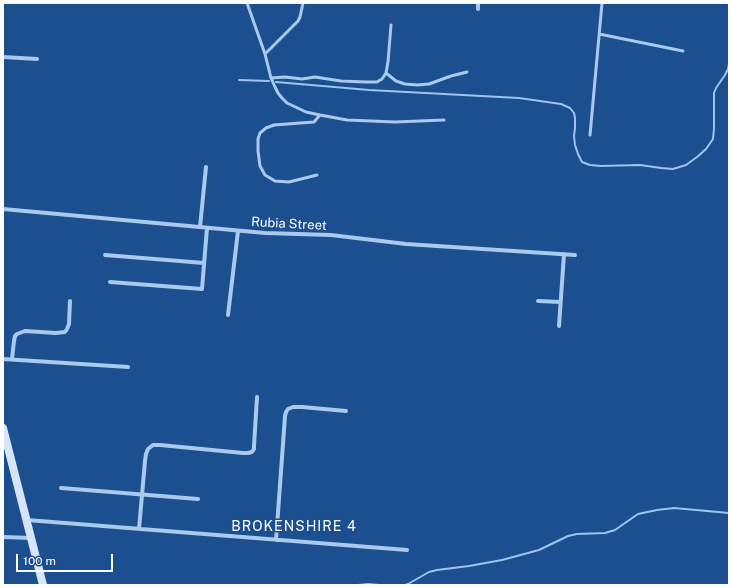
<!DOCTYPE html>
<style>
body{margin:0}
#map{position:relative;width:732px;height:588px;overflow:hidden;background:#1b4f8f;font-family:"Public Sans",sans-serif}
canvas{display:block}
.frame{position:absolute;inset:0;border:4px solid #fff;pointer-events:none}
.scale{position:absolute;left:16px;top:554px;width:97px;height:18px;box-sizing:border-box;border:2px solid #fff;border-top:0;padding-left:5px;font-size:12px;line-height:14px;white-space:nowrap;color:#fff;-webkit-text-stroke:3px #1b4f8f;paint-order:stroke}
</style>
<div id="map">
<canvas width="732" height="588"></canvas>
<div class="frame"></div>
<div class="scale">100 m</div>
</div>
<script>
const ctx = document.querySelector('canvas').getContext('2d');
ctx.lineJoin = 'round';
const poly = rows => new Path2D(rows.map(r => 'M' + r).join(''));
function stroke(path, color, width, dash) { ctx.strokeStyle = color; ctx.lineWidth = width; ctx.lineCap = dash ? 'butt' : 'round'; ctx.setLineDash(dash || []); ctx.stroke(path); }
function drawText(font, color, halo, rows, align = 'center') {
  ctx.font = font + ' "Public Sans",sans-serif'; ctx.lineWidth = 3; ctx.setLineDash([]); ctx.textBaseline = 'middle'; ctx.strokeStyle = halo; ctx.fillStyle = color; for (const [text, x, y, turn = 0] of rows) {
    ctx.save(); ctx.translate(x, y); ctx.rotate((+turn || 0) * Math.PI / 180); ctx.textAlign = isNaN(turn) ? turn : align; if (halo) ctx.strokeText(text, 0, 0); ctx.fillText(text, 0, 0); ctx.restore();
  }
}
stroke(poly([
 [239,80,269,81],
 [276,82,369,90,519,98,561,104,570,108,574,113,575,118,575,128,574,136,575,145,578,154,582,162,590,165,601,166,640,165,661,168,673,169,686,165,697,157,706,149,713,139,714,128,714,93,716,88,725,75,728,69,729,64],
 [358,585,368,584,380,585],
 [405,585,408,584,429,572,437,570,469,566,502,560,539,550,568,536,577,534,605,533,615,530,638,514,657,510,674,508,729,513]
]), '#9cc4f0', 2);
stroke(poly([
 [247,3,265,54,271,78,275,87,278,93,282,98,287,103,306,112,320,115,347,120,395,122,444,120],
 [599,34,683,51],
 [265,54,298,21,300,17,303,3],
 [386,73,396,81,405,84,417,85,429,84,451,76,467,72],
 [271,78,285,77,302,79,315,77,341,81,366,82,377,82,382,79,386,73,388,62,391,25],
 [590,135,602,3],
 [317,175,289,182,275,181,265,175,260,166,258,151,258,139,260,133,266,128,274,125,314,122,320,115]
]), '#a9c9ee', 3);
stroke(poly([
 [478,9,478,3],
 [3,57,37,59],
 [3,209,265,233,331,235,406,244,575,255],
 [200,227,206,167],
 [105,255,204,263],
 [110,282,202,289,207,228],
 [538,301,560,302],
 [228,315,238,231],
 [559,326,564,254],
 [3,359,128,367],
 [12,359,14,341,15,336,17,334,25,331,56,333,65,332,67,329,69,324,70,301],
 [61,488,198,499],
 [27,520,407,550],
 [139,529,145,461,146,454,148,449,153,445,160,445,243,453,248,453,252,452,254,449,254,446,257,397],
 [3,537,31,538],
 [276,540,285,416,286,412,288,409,293,407,302,407,346,411]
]), '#a9c9ee', 4);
stroke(poly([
 [3,428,43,585]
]), '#d6e6fa', 8);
drawText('13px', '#fff', '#1b4f8f', [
 ["Rubia Street",289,224,3]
]);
ctx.letterSpacing = '1px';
drawText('14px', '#fff', '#1b4f8f', [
 ["BROKENSHIRE 4",294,527]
]);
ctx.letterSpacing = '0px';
</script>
